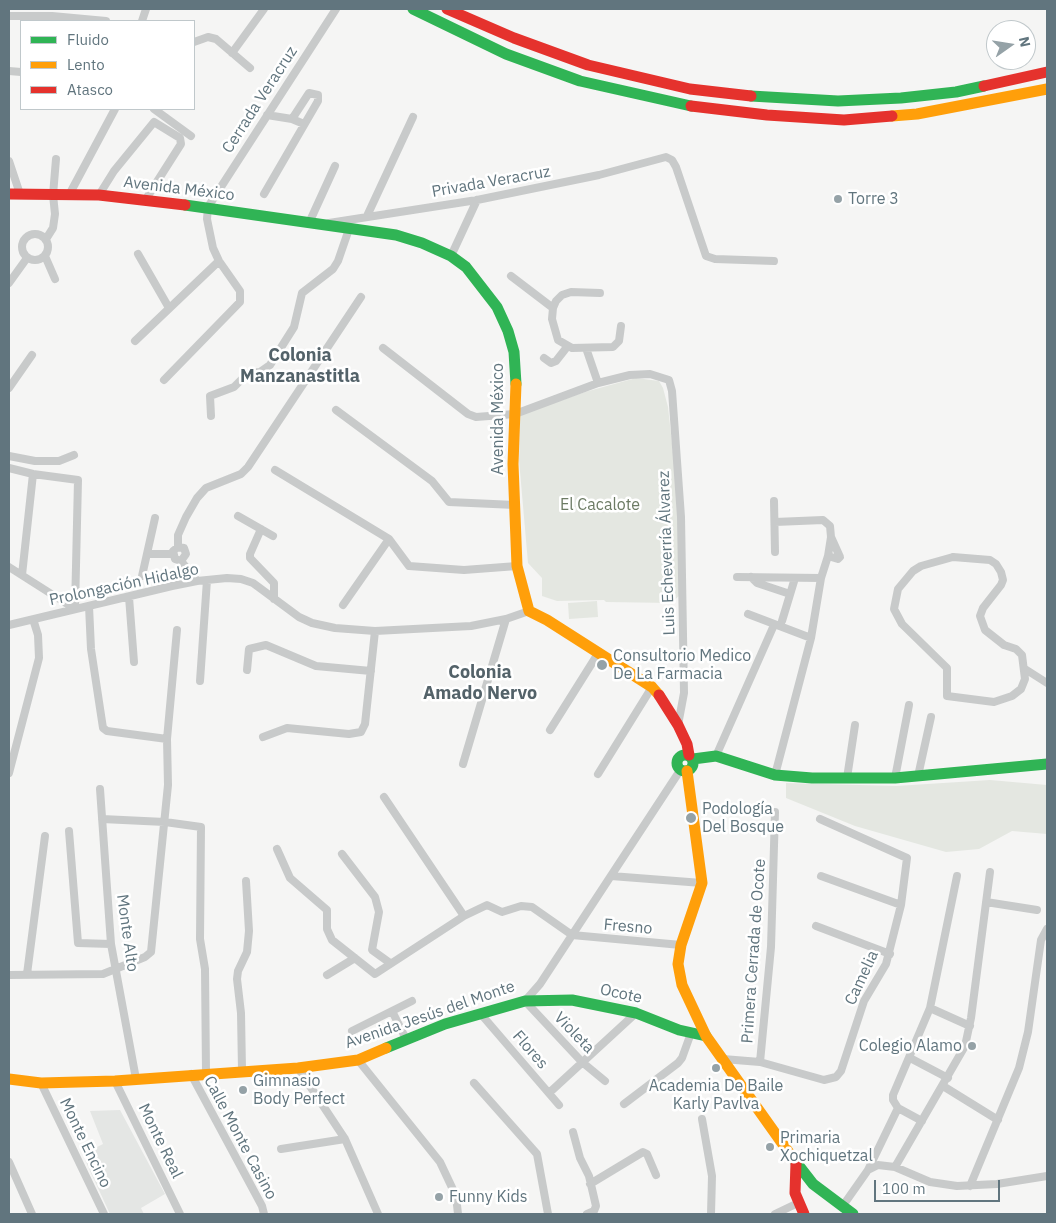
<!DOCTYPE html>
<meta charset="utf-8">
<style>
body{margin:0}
#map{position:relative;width:1056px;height:1223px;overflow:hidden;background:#f5f5f4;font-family:"IBM Plex Sans",sans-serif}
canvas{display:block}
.frame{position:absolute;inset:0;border:10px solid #61757e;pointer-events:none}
.legend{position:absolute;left:20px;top:20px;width:175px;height:90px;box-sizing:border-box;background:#fff;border:1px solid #c0c8cb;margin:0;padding:6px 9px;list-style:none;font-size:15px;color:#61757e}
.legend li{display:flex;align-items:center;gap:10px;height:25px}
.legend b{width:25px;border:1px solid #c0c8cb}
.north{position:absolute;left:986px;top:20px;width:50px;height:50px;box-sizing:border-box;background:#fff;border:1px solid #c0c8cb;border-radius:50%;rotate:77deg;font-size:14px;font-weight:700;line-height:20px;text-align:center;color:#61757e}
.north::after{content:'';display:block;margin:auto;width:18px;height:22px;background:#95a2a7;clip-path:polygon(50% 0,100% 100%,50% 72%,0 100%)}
.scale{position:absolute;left:874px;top:1180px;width:126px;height:22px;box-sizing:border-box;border:2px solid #61757e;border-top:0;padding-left:6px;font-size:15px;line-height:18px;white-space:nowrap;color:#61757e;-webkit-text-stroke:4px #fff;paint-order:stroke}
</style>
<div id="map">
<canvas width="1056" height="1223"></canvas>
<div class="frame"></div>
<ul class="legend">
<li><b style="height:6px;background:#30b455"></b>Fluido</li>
<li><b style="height:6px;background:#ff9f0a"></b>Lento</li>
<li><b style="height:6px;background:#e5322d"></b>Atasco</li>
</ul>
<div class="north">N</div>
<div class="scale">100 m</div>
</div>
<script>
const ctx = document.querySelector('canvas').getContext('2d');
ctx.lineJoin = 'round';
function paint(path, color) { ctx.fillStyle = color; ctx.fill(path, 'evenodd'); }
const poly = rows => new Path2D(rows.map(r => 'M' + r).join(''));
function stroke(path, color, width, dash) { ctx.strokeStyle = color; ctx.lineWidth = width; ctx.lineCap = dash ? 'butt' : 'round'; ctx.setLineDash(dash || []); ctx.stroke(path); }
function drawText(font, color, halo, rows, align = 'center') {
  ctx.font = font + ' "IBM Plex Sans",sans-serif'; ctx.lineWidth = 5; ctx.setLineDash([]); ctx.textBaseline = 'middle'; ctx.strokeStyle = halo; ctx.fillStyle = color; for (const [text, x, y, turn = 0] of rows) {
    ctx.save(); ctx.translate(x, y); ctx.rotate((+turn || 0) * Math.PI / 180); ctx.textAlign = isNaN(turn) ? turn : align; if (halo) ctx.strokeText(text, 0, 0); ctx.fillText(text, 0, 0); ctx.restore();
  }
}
paint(poly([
 [120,1110,165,1194,141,1208,144,1214,110,1214,85,1160,92,1156,89,1151,103,1144,90,1111]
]), '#e4e6e4');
paint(poly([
 [636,378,659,381,663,388,668,407,679,507,679,596,671,603,606,602,604,600,557,601,542,596,542,578,528,563,519,460,520,416,525,413,585,392],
 [597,601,598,617,569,619,568,603],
 [990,780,1047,785,1047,834,1012,831,979,849,946,852,855,826,786,798,786,783,896,786]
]), '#e4e7e1');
stroke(poly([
 [9,16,52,16,106,21],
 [142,21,146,9],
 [194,42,208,37,216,39,250,68],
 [232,53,264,9],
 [9,71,21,72],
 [154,109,191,136],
 [267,115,292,119,304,124],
 [9,161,20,194],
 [264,194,318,101,318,95,309,93,292,119],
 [69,195,115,109],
 [99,195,114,171,154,122,180,138,181,144,146,199],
 [367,216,413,117],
 [309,223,335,166],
 [329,223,477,200,599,175,666,157,672,160,676,167,706,256,715,259,774,261],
 '22 247a13 13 0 1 1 26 0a13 13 0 1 1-26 0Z',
 [46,239,53,228,55,214,53,195,56,159],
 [138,254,169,308],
 [45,256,55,279],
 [451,256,477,200],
 [511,276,553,308],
 [9,283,27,258],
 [600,293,571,292,562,295,556,301,553,308,552,319,558,340,572,348,613,347,619,341,621,326],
 [135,341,219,261],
 [383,348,468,414,476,417,515,414,598,383,630,375,650,374,669,380,672,391,681,517,684,693,678,725],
 [586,348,598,383],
 [544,358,551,363,556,361,567,347],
 [164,380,240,302,240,291,219,261,213,248,207,219,208,207,336,9],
 [9,388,32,355],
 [336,410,432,481,449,502,515,505],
 [211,416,210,396,234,387,248,373,260,372,270,365,294,327,302,293,333,269,338,261,349,229],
 [9,456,35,461,59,461,74,455],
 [9,468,33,474,78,480,75,609],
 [275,470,389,539,409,566,464,570,517,566],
 [774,501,775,552],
 [238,516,273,536],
 [775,522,823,520,830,526,831,537,828,556,821,578,811,638,775,775],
 [261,529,250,554,250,558,274,583,274,599],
 [178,547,184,548,186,554,181,561,175,559,173,551,178,547,178,535,186,517,197,498,206,488,241,474,248,467,361,297],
 [149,554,173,554],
 [828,556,838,559,840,557,831,537],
 [953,557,990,560,996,564,1001,572,1003,580,1001,585,983,608,980,616,985,630,1004,645,1016,649,1022,655,1025,679,1021,689,1012,696,994,702,947,696,947,668,902,624,894,609,898,589,913,571,921,566,953,557],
 [181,561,197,581],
 [9,567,75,609],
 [22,575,33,474],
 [142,576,155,518],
 [737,577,821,578],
 [751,577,757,583,790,594],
 [129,597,134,662],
 [343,605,389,539],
 [89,606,91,649,103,728,107,731,167,739],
 [748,614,811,638],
 [782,621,795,578],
 [9,625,172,586,197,581,227,578,241,579,253,583,299,617,312,623,335,628,375,631,471,626,506,619,529,611],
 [1025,669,1047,683],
 [247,670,249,649,266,645,316,666,371,671],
 [200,681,207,580],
 [550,730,599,652],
 [263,737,287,728,349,734,361,732,365,724,375,631],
 [716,756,774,625],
 [463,764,506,619],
 [9,773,39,658,38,635,33,619],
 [598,774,652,687],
 [918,776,931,717],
 [847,778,855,725],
 [895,778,909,705],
 [100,789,111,944,136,1079],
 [384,797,464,916],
 [102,819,165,822,201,827,200,939,205,969,206,1073],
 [69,831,78,943,111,944],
 [277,849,290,878,327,910,327,929,332,940,375,974,464,916,487,905,502,912,521,906,532,907,572,935,681,945],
 [342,854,375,897,379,912,372,950,390,963],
 [611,876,702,883],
 [821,876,901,905],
 [986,902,1037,910],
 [816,926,890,954],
 [27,974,45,836],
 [9,975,103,974,145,957,151,952,168,785,167,739,177,630],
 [327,975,355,958],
 [930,1008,970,1026],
 [392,1011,406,1039],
 [480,1013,559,1105],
 [352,1031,412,1001],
 [910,1058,948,1078],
 [723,1059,760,1062,824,1080,836,1077,841,1071,864,1001,886,964,901,905,907,858,820,819],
 [358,1060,440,1162,456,1196,458,1214],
 [760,1062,771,947,775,812],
 [298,1068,345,1139,378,1214],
 [242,1070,241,1013,237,979,238,971,247,952,249,931,246,881],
 [191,1074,262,1206,264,1214],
 [115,1081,180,1214],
 [605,1081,582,1062,525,1001,540,984,681,769],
 [41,1083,104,1214],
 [474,1083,537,1154,548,1214],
 [943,1086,998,1120],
 [549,1093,636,1013],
 [624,1104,678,1063,682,1058,691,1033],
 [702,1119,712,1176,711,1214],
 [922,1121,898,1108,893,1100,893,1095,930,1008,957,876],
 [573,1132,580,1158,589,1176,596,1206,594,1211,587,1214],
 [281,1149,345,1139],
 [9,1162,32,1214],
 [895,1167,965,1046,971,1018,990,872],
 [868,1170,898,1108],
 [590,1184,643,1152,647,1154,656,1175],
 [970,1186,1019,1068,1028,1032,1041,940,1047,929],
 [842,1207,868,1170,878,1165,895,1167,930,1182,957,1186,997,1184,1047,1176],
 [775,1214,798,1203]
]), '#c8caca', 8);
stroke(poly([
 [413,9,506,54,580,81,691,106],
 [751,96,838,101,901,98,956,92,984,86],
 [185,205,396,235,422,243,451,256,466,267,497,307,508,331,514,352,516,384],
 '677 763a8 8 0 1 1 16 0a8 8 0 1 1-16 0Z',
 [693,759,716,756,775,775,812,778,895,778,1047,764],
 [386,1048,445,1024,525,1001,572,1000,636,1013,679,1030,706,1036],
 [792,1157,813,1184,853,1214]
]), '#30b455', 11);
stroke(poly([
 [892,116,917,114,1047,89],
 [516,384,513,464,517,566,529,611,547,620,652,687,659,695],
 [687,771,702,883,681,945,678,964,682,985,706,1036,792,1157],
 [9,1079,41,1083,115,1081,298,1068,358,1060,386,1048]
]), '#ff9f0a', 11);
stroke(poly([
 [447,9,514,38,588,65,690,89,751,96],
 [984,86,1047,72],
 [691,106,767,115,844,120,892,116],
 [9,194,99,195,185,205],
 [659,695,678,725,687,744,689,755],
 [796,1163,795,1193,804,1214]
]), '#e5322d', 11);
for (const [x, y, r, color] of [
 [838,199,5,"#95a2a7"],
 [602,665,6,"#95a2a7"],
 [691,818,6,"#95a2a7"],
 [972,1046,5,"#95a2a7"],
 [716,1068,5,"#95a2a7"],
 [243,1090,5,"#95a2a7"],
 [770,1147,5,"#95a2a7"],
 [439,1197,5,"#95a2a7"]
]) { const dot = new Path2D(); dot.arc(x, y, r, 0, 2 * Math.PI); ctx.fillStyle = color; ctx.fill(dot); stroke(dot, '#fff', 2); }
drawText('16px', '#61757e', '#fff', [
 ["Cerrada Veracruz",260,100,-57],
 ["Privada Veracruz",491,182,-10],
 ["Avenida México",179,189,7],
 ["Avenida México",498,419,-90],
 ["Luis Echeverría Álvarez",667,553,-92],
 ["Prolongación Hidalgo",124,585,-12],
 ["Fresno",628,927,5],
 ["Monte Alto",127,933,82],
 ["Primera Cerrada de Ocote",754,951,-86],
 ["Camelia",862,978,-65],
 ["Ocote",621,994,12],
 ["Avenida Jesús del Monte",430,1015,-19],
 ["Violeta",574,1033,46],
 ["Flores",530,1050,49],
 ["Calle Monte Casino",240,1138,62],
 ["Monte Real",160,1141,64],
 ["Monte Encino",85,1143,64]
]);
drawText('16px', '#61757e', '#fff', [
 ["Torre 3",848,199],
 ["Consultorio Medico",613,656],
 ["De La Farmacia",613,674],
 ["Podología",702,809],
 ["Del Bosque",702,827],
 ["Colegio Alamo",962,1046,"right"],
 ["Gimnasio",253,1081],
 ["Body Perfect",253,1099],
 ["Academia De Baile",716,1086,"center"],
 ["Karly Pavlva",716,1104,"center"],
 ["Primaria",780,1138],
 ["Xochiquetzal",780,1156],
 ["Funny Kids",449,1197]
], 'left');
drawText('16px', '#6c7b64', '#fff', [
 ["El Cacalote",600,505]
]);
drawText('bold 18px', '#536269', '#fff', [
 ["Colonia",300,356],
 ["Manzanastitla",300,377],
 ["Colonia",480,673],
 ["Amado Nervo",480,694]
]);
</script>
